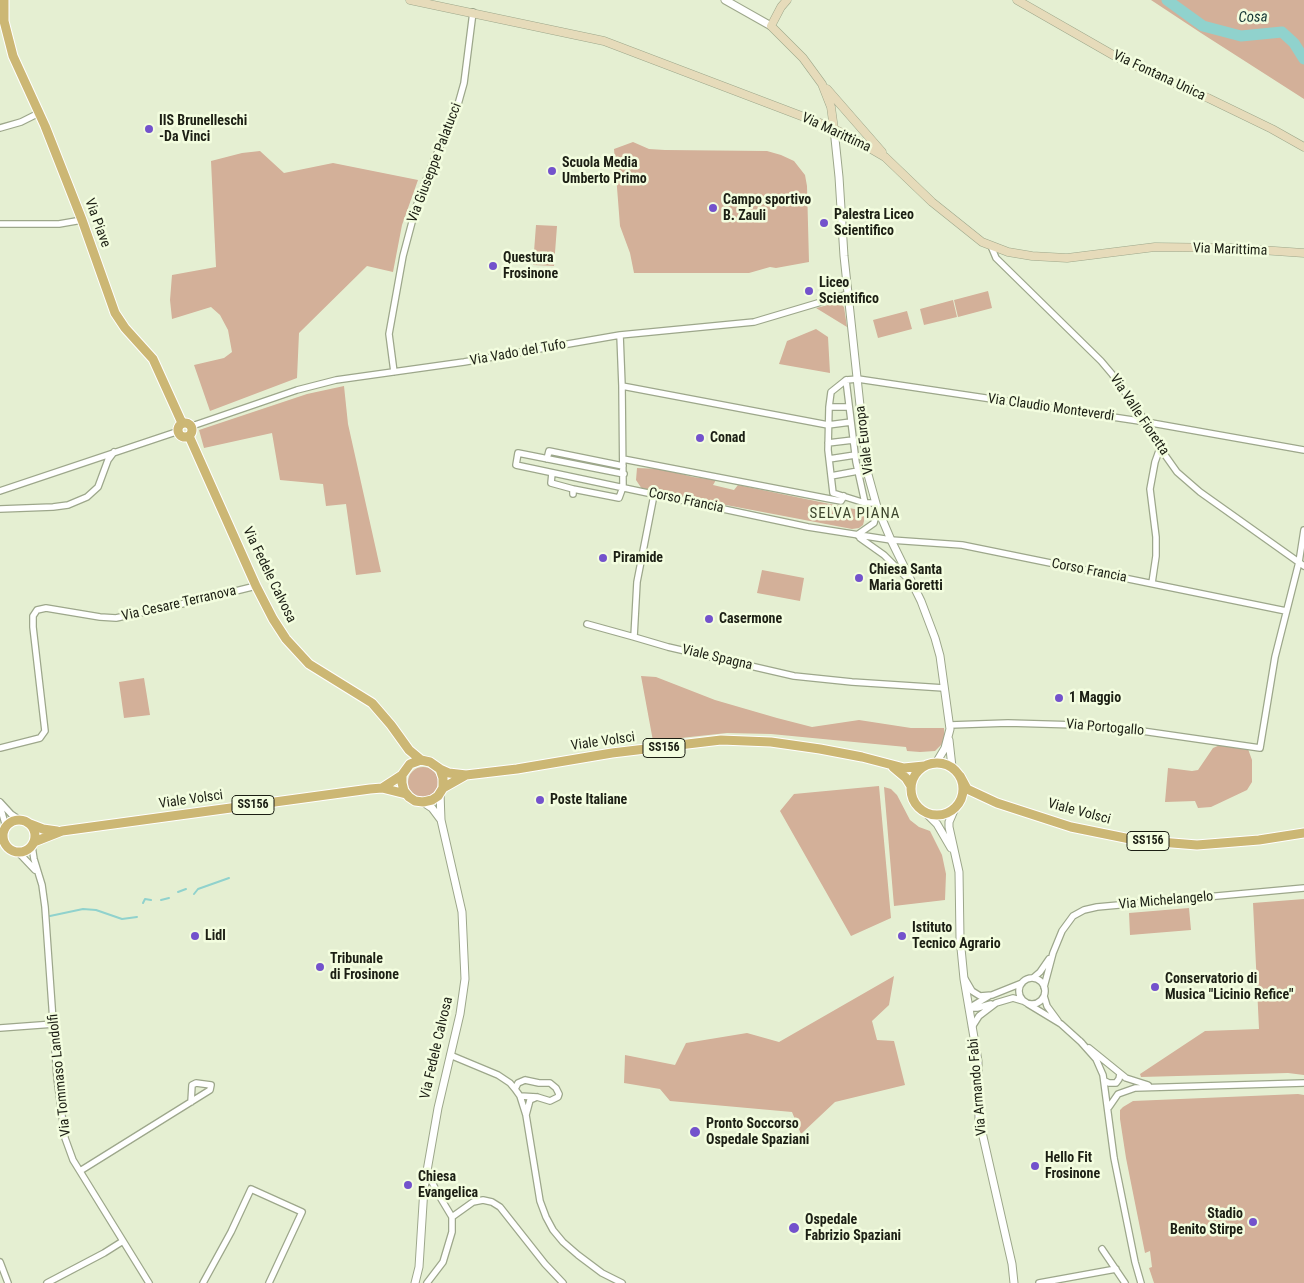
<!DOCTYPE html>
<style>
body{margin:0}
canvas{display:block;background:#e5efd2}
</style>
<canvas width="1304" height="1283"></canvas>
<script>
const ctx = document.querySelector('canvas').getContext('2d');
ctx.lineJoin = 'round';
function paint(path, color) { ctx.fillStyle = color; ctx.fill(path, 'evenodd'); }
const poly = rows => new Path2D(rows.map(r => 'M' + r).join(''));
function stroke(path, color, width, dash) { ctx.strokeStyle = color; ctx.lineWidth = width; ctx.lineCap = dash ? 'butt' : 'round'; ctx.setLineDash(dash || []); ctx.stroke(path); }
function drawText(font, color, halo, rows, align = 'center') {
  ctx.font = font + ' "Roboto Condensed",sans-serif'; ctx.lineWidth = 5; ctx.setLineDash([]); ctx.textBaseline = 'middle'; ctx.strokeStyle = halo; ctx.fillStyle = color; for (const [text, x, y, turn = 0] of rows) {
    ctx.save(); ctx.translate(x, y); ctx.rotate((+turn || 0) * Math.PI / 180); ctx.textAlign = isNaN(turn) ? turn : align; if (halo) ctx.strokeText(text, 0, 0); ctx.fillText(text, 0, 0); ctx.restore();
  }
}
paint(poly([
 [1151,0,1304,0,1304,99,1201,33],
 [633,142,649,149,665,150,767,151,781,155,794,161,805,175,807,186,809,262,776,268,770,267,749,273,634,273,630,253,620,226,614,149],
 [260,151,284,173,333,163,418,180,402,225,393,272,367,266,299,333,297,378,210,411,194,365,224,358,232,352,228,330,220,315,211,307,172,319,170,300,172,275,216,267,211,161,242,153],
 [536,225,557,226,554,266,533,265],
 [988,291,992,308,958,317,954,300],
 [953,300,957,317,924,325,920,309],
 [836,303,841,304,844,307,847,327,816,308],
 [907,311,912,329,878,338,873,320],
 [816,329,828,337,830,373,779,364,787,341],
 [344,386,348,424,381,572,356,575,346,504,326,506,323,484,280,480,272,433,204,448,199,430,307,394],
 [637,468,662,469,693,477,716,480,713,485,734,490,738,485,859,510,864,516,864,521,863,525,859,528,852,529,642,489,636,480],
 [762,570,804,578,800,601,757,593],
 [641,676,656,677,715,700,777,718,812,727,859,720,911,728,944,728,945,741,935,751,920,752,907,751,906,747,771,734,727,733,653,741],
 [144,678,150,715,124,718,119,682],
 [1220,745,1248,749,1252,760,1252,782,1247,790,1211,807,1198,808,1195,801,1165,802,1168,768,1192,771,1198,770,1213,748],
 '408 782a15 15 0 1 1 30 0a15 15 0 1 1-30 0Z',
 [879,786,891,918,851,936,780,811,794,794],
 [884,787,891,789,897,795,910,820,919,827,930,831,942,855,946,874,945,900,894,906],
 [1304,899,1304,1075,1288,1073,1141,1077,1140,1074,1205,1031,1259,1029,1253,903],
 [1189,908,1191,930,1130,935,1129,913],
 [894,976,889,1005,872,1021,877,1040,894,1041,905,1085,835,1102,801,1134,792,1112,670,1101,660,1089,624,1083,625,1055,675,1065,686,1043,747,1033,779,1042],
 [1298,1094,1304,1095,1304,1283,1154,1283,1149,1268,1152,1267,1150,1251,1145,1253,1126,1158,1120,1119,1120,1110,1123,1107,1133,1101]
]), '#d3b099');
stroke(poly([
 [178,892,186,889],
 [194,894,198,889,229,878],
 [161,900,169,898],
 [143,903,145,899,151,900],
 [50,916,83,909,96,910,122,919,137,917]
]), '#90d2cd', 2);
stroke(poly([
 [1167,0,1203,26,1241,36,1282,32,1294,43,1304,59]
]), '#90d2cd', 11);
const minor = poly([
 [0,128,21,122,39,113],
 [0,224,59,224,82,220],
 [991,246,996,258,1101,361,1112,374,1146,422,1160,448,1177,472,1200,492,1304,566],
 [394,372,389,334,403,256,416,207,431,167,457,108,464,83,473,12],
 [622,386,828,425,851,422],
 [829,407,831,392,846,380],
 [849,407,829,407,828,450,833,493,865,503,876,503],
 [192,426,297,390,336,380,464,362,620,335,754,322,848,294],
 [828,443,853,440],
 [547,459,549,451,623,466],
 [623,459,830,499,841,501,844,496],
 [829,459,855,455],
 [552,473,551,483,573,489],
 [624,474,518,453,516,465,808,527,891,540,962,545,1286,611],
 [831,476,858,471],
 [0,491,179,431],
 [573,494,573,489,619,498,623,487,622,386,620,335],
 [654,495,637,582,634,637,668,647,794,676,852,682,944,688],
 [865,503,856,462,846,380,858,379,1146,422,1304,450],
 [0,509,53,507,68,505,87,497,98,487,108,460,114,452],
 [857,535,874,523,877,509],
 [860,538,884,555,908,579],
 [1152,583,1156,556,1156,537,1150,489,1155,462,1160,448],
 [587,624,634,637],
 [950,725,1008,723,1077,725,1135,730,1260,748,1275,657,1299,562,1304,530],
 [0,748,40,738,45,731,33,627,33,616,37,610,46,608,100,617,116,618,191,602,256,586],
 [0,802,11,814,20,820],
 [0,806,6,827],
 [32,846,34,859,42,885,45,907,57,1078,65,1138,73,1160,149,1283],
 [18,852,35,870],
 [1033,978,1040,972,1049,959],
 '1019 991a13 13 0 1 1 26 0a13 13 0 1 1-26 0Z',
 [965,979,972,991,980,996,992,995,1022,983],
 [1044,987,1053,953,1062,931,1073,916,1084,910,1097,907,1304,888],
 [1044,996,1047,1006,1058,1021],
 [1028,1004,1061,1024,1082,1043],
 [969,1008,977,1008,991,1004],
 [969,1008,989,996],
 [972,1027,979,1016,996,1003,1013,998,1023,1001],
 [0,1028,54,1024],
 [1080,1041,1096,1059,1103,1075,1114,1158,1135,1262,1141,1283],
 [1089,1048,1126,1078,1148,1085],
 [450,1055,498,1075,510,1083,515,1089],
 [525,1080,539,1083,550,1083,556,1088,559,1094,558,1097,550,1101,537,1097,520,1096,515,1089,518,1083,525,1080],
 [1105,1081,1109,1083,1116,1083,1119,1079,1120,1074],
 [520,1096,526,1115,530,1100,537,1097],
 [1109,1107,1118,1094,1135,1088,1304,1083],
 [526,1115,540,1201,546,1217,553,1230,563,1242,578,1255,602,1273,622,1283],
 [80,1171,210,1090,211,1085,196,1083,192,1085,191,1102],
 [452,1217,473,1202,483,1200,492,1202,500,1207,545,1264,563,1283],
 [1102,1249,1125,1283],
 [0,1262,8,1283],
 [47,1283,104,1253,123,1241],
 [203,1283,231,1232,251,1189,302,1212,269,1283],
 [427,1283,443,1262,452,1232,452,1217,437,1192,427,1172],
 [1039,1283,1116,1269]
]);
const tertiary = poly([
 [725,0,771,26],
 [834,129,839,177,844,256,867,471,877,507,891,540,921,601,935,638,940,656,950,729,945,748,936,763],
 [949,740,952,767],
 [423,802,432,808,441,820],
 [955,808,949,822,949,827,959,872,960,938,964,979,978,1061,979,1119,1012,1264,1014,1283],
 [924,811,937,824,951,848],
 [415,1283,419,1267,424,1188,438,1108,460,1014,465,979,462,912,441,820,440,793]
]);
const secondary = poly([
 [410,0,604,41,825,125,849,136,885,157,932,202,982,242,1008,252,1032,256,1067,258,1155,247,1232,248,1304,253],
 [787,0,781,7,771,26,803,58,822,84,831,107,834,129],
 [1017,0,1120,59,1208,98,1272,129,1304,147],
 [827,89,882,152]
]);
const primary = poly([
 [4,0,4,21,13,56,45,126,82,220,115,313,125,328,153,359,182,423],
 '178 430a7 7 0 1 1 14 0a7 7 0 1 1-14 0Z',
 [189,436,256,586,273,619,286,639,309,664,372,703,391,725,409,750,421,760],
 '911 789a26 26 0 1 1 52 0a26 26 0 1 1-52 0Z',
 [893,767,906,778,911,786],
 [440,769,449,773,466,775,517,769,612,753,721,740,771,742,820,749,862,757,904,768,924,766],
 [960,776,967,789,997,803,1071,827,1135,840,1197,845,1259,840,1304,833],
 [382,788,402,775,410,764,421,760,430,762,440,769,443,778,443,788,438,796,432,800,423,802,415,801,409,797,404,791,402,783,402,775],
 [443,788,466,775],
 '3 836a16 16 0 1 1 32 0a16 16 0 1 1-32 0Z',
 [30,824,43,829,57,831],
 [34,842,62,831,370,789,382,788,406,794]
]);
stroke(minor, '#9da78b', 8);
stroke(tertiary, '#9da78b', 9);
stroke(secondary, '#9da78b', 9);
stroke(primary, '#fff', 11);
stroke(minor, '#fff', 5.5);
stroke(tertiary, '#fff', 7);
stroke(secondary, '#e6dbba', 8);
stroke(primary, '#ccb774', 9);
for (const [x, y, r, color] of [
 [149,129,5,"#7352cc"],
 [552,171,5,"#7352cc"],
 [713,208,5,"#7352cc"],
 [824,223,5,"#7352cc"],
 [493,266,5,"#7352cc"],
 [809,291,5,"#7352cc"],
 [700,438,5,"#7352cc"],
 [603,558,5,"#7352cc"],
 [859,578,5,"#7352cc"],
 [709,619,5,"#7352cc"],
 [1059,698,5,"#7352cc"],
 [540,800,5,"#7352cc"],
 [195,936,5,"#7352cc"],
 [902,936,5,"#7352cc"],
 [320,967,5,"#7352cc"],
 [1155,987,5,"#7352cc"],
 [695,1132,6,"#7352cc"],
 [1035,1166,5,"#7352cc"],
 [408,1185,5,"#7352cc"],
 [1253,1222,5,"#7352cc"],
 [794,1228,6,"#7352cc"]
]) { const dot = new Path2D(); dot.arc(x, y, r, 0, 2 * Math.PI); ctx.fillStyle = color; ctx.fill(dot); stroke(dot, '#f3fddf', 2); }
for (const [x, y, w] of [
 [664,748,42],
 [253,805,42],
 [1148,841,42]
]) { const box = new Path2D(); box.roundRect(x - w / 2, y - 9.5, w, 19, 4); ctx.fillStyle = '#f3fddf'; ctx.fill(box); stroke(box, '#1c1f14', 1); }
drawText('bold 12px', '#1c1f14', null, [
 ["SS156",664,748],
 ["SS156",253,805],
 ["SS156",1148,841]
]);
drawText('14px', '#1c1f14', '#f3fddf', [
 ["Via Fontana Unica",1159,76,25],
 ["Via Marittima",836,133,25],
 ["Via Giuseppe Palatucci",435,163,-69],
 ["Via Piave",97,223,70],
 ["Via Marittima",1230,250,2],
 ["Via Vado del Tufo",518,353,-10],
 ["Via Claudio Monteverdi",1051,408,8],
 ["Via Valle Fioretta",1139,415,56],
 ["Viale Europa",865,440,-97],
 ["Corso Francia",686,501,12],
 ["Corso Francia",1089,571,11],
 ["Via Fedele Calvosa",269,575,64],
 ["Via Cesare Terranova",179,604,-13],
 ["Viale Spagna",717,658,13],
 ["Via Portogallo",1105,728,5],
 ["Viale Volsci",603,742,-8],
 ["Viale Volsci",191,800,-8],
 ["Viale Volsci",1079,812,15],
 ["Via Michelangelo",1166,901,-5],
 ["Via Fedele Calvosa",437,1048,-77],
 ["Via Tommaso Landolfi",60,1075,-96],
 ["Via Armando Fabi",978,1087,-95]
]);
drawText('bold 14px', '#1c1f14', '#f3fddf', [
 ["IIS Brunelleschi",159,121],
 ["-Da Vinci",159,137],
 ["Scuola Media",562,163],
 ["Umberto Primo",562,179],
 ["Campo sportivo",723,200],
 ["B. Zauli",723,216],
 ["Palestra Liceo",834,215],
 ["Scientifico",834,231],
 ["Questura",503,258],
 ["Frosinone",503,274],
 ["Liceo",819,283],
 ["Scientifico",819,299],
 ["Conad",710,438],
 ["Piramide",613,558],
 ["Chiesa Santa",869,570],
 ["Maria Goretti",869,586],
 ["Casermone",719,619],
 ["1 Maggio",1069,698],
 ["Poste Italiane",550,800],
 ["Istituto",912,928],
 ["Tecnico Agrario",912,944],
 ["Lidl",205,936],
 ["Tribunale",330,959],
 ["di Frosinone",330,975],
 ["Conservatorio di",1165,979],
 ["Musica \"Licinio Refice\"",1165,995],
 ["Pronto Soccorso",706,1124],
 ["Ospedale Spaziani",706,1140],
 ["Hello Fit",1045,1158],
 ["Frosinone",1045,1174],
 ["Chiesa",418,1177],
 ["Evangelica",418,1193],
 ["Stadio",1243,1214,"right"],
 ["Benito Stirpe",1243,1230,"right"],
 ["Ospedale",805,1220],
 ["Fabrizio Spaziani",805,1236]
], 'left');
drawText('italic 15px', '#163735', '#f3fddf', [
 ["Cosa",1253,18,-1]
]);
ctx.letterSpacing = '1px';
drawText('15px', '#3d452d', '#f3fddf', [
 ["SELVA PIANA",855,514]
]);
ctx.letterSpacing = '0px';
</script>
